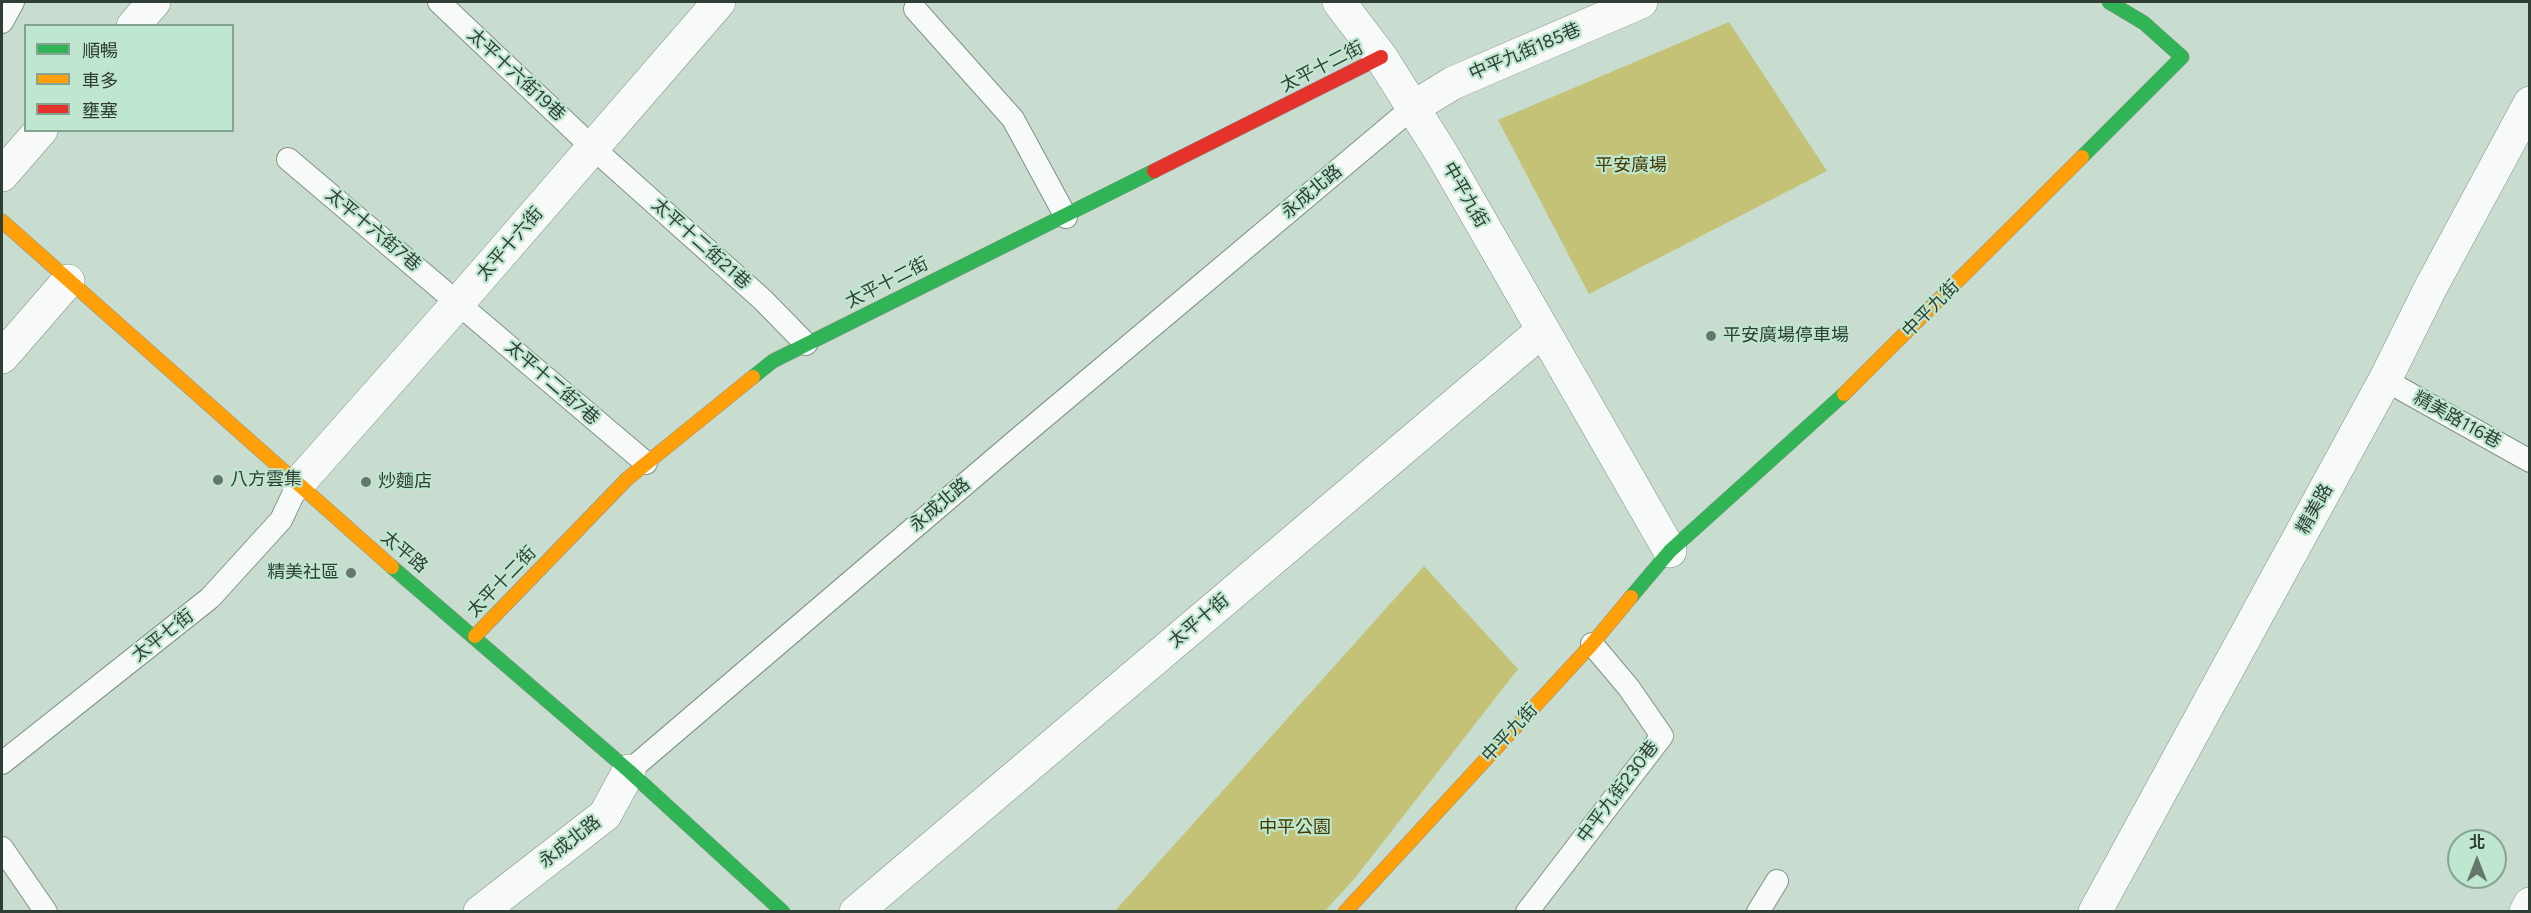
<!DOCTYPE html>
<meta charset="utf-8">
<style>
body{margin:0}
#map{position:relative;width:2531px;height:913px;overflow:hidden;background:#c8ddd0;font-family:Figtree,"Noto Sans TC",sans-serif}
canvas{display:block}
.frame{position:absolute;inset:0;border:3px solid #2f3f36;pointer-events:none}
.legend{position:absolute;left:24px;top:24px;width:210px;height:108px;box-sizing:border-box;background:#bfe6cf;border:2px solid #85a392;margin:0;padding:8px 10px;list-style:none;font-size:18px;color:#2f3f36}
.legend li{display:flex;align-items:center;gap:12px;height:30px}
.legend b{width:30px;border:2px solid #85a392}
.north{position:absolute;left:2447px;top:829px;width:60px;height:60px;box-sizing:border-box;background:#bfe6cf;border:2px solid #85a392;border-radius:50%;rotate:0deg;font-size:16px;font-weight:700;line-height:24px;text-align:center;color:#2f3f36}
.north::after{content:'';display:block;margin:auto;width:21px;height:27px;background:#65766c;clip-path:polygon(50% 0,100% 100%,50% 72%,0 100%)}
</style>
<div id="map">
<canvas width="2531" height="913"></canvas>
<div class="frame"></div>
<ul class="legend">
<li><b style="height:8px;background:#30b455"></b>順暢</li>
<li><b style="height:8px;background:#ff9f0a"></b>車多</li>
<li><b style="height:8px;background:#e5322d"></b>壅塞</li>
</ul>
<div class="north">北</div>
</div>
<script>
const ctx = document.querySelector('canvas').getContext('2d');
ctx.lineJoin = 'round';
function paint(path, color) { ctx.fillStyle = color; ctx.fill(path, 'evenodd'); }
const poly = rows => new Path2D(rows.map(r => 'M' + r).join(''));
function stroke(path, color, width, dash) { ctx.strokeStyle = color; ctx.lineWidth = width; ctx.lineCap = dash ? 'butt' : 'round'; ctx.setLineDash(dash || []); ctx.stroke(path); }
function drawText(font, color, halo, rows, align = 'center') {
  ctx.font = font + ' Figtree,"Noto Sans TC",sans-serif'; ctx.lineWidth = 4.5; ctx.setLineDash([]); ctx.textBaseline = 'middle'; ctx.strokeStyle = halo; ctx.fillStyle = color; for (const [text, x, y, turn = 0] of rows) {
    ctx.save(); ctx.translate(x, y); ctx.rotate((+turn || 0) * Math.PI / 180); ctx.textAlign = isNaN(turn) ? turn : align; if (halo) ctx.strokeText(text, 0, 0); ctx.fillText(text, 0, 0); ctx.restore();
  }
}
paint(poly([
 [1729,22,1827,171,1589,294,1498,120],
 [1424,566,1518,669,1355,878,1325,911,1114,912]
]), '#c3c276');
const lane = poly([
 [439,2,593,148,763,300,806,344],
 [915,9,1013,119,1066,217],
 [2,22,13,2],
 [288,159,646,463],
 [2385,380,2530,461],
 [2,763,210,598,281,520,298,484],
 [629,771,1018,439,1412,108],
 [2,848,46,912],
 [1527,912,1662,736,1629,688,1592,644],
 [1758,912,1777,881]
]);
const street = poly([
 [1339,2,1381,57,1442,154,1670,551],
 [133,26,154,2],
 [1412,108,1453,83,1641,2],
 [2,175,41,130],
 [2,357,68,281],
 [298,484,459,302,719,2],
 [480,912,605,815,629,771],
 [856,912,1543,330],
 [2095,912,2385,380,2431,287,2530,103],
 [2526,912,2530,904]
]);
const fast = poly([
 [2082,157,2182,57,2144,23,2109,2],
 [753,377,773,361,1154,171],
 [392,567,629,771,783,912],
 [1631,597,1670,551,1844,394]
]);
const slow = poly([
 [2,221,392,567],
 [1844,394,2082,157],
 [475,636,627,479,753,377],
 [1345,912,1592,644,1631,597]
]);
const jam = poly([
 [1154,171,1381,57]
]);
stroke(lane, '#829288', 24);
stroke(street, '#829288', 34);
stroke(fast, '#829288', 15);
stroke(slow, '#829288', 15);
stroke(jam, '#829288', 15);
stroke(lane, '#f7faf8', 22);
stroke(street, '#f7faf8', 33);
stroke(fast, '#30b455', 14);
stroke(slow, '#ff9f0a', 14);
stroke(jam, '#e5322d', 14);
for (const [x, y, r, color] of [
 [1711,336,6,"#65766c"],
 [218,480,6,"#65766c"],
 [366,482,6,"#65766c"],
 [351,573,6,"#65766c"]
]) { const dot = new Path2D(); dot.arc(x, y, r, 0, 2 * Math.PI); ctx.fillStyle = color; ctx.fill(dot); stroke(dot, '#bfe6cf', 2); }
drawText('18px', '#2f3f36', '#bfe6cf', [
 ["中平九街185巷",1525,52,-23],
 ["太平十二街",1322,67,-27],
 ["太平十六街19巷",516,75,43],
 ["永成北路",1312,192,-40],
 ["中平九街",1465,195,60],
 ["太平十六街7巷",373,230,40],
 ["太平十六街",510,244,-49],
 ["太平十二街21巷",701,244,42],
 ["太平十二街",887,283,-27],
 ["中平九街",1931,309,-45],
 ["太平十二街7巷",552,383,41],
 ["精美路116巷",2457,420,29],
 ["永成北路",940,505,-40],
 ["精美路",2315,509,-61],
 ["太平路",404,552,40],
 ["太平十二街",502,582,-46],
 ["太平十街",1199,621,-40],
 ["太平七街",163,636,-38],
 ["中平九街",1510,733,-47],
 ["中平九街230巷",1618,792,-53],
 ["永成北路",570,842,-38]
]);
drawText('18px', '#453b00', '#bfe6cf', [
 ["平安廣場",1631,166],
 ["中平公園",1295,828]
]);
drawText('18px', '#2f3f36', '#bfe6cf', [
 ["平安廣場停車場",1723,336],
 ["八方雲集",230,480],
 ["炒麵店",378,482],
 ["精美社區",339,573,"right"]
], 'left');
</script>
